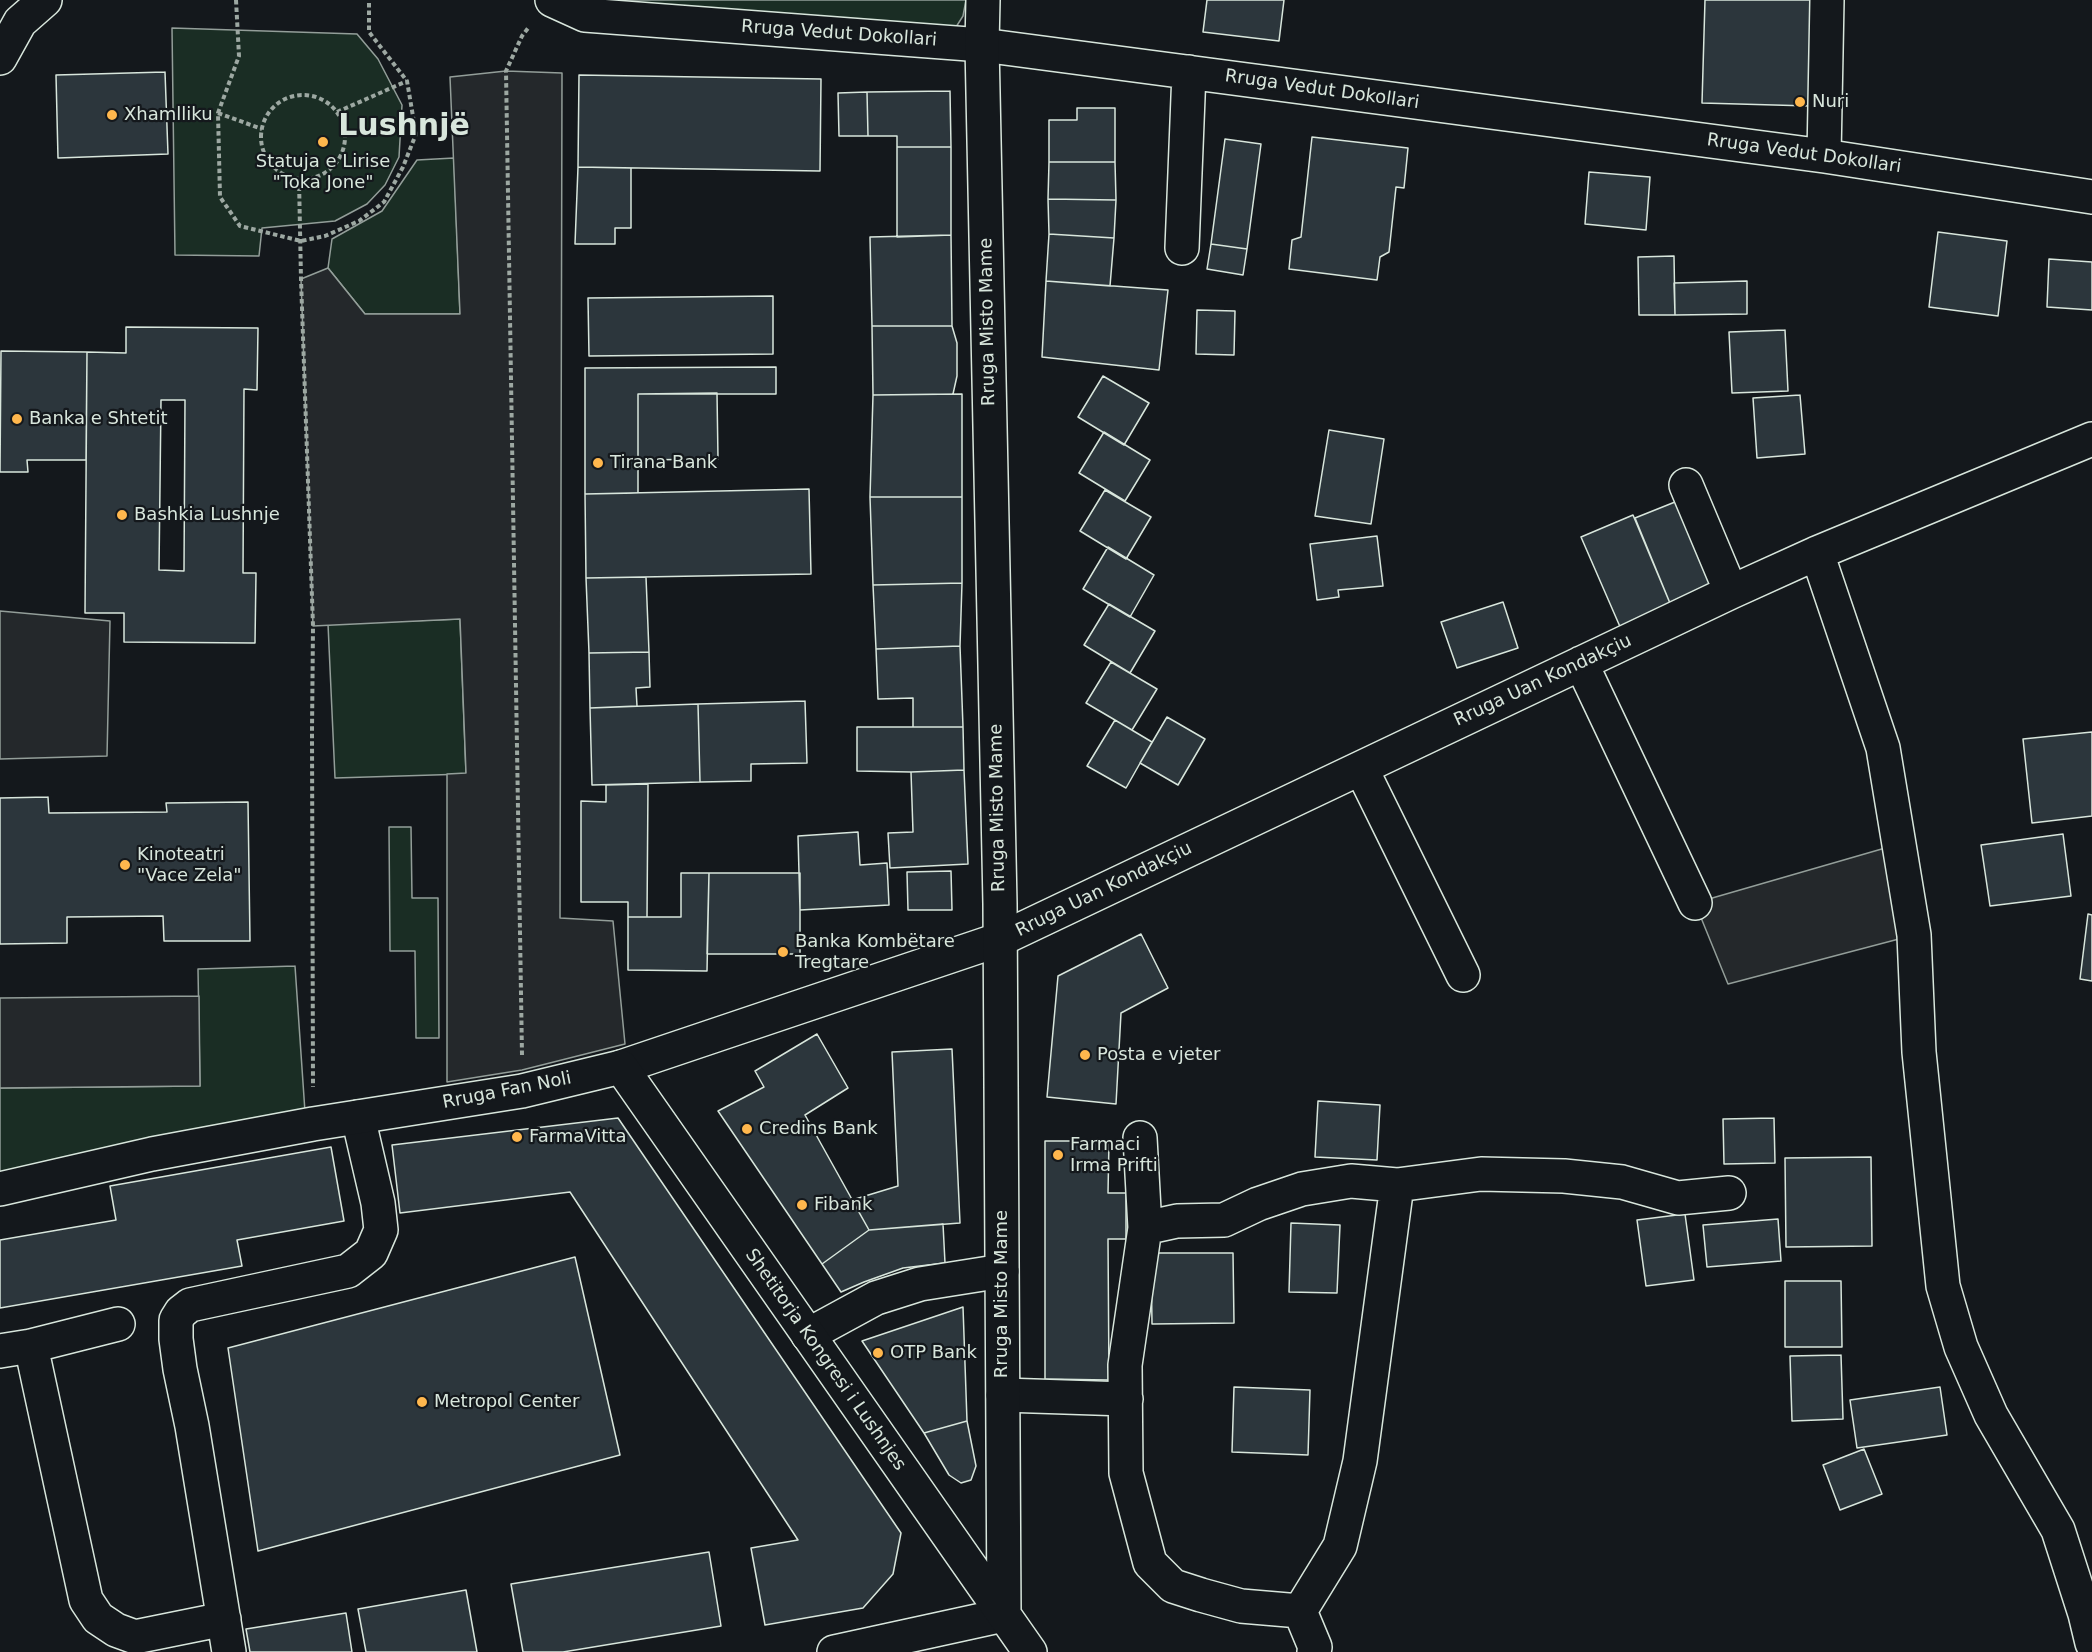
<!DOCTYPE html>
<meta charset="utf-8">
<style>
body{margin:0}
canvas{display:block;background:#14181c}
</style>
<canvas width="2092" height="1652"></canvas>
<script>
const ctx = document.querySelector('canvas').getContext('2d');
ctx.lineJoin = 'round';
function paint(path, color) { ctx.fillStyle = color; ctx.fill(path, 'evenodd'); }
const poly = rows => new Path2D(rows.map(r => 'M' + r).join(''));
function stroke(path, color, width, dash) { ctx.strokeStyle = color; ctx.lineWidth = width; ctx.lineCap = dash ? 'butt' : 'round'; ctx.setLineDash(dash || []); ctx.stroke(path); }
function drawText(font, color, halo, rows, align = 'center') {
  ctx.font = font + ' "DejaVu Sans",sans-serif'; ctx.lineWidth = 4.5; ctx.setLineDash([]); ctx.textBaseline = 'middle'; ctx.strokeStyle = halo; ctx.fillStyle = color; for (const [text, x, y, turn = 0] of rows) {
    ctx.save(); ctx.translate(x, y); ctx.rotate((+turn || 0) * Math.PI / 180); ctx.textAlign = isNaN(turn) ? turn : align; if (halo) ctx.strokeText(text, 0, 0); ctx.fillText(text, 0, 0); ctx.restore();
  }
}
const green = poly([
 [593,0,966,0,963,16,956,27,593,0],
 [172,28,357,34,378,59,402,105,399,157,385,185,367,204,335,221,262,228,259,256,175,255,172,28],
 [454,158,460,314,365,314,328,268,332,239,382,211,417,160,454,158],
 [460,619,466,774,335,778,328,624,460,619],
 [389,827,411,827,412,898,438,898,439,1038,416,1038,415,951,390,951,389,827],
 [295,966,305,1112,0,1179,0,1088,200,1086,198,969,295,966]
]);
paint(green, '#1a2d24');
stroke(green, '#939e99', 1.5);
const parking = poly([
 [506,71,562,73,560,918,613,921,625,1044,522,1070,447,1082,447,774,466,773,460,619,313,626,301,279,328,268,365,314,460,314,450,77,506,71],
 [0,611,110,621,107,756,0,759,0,611],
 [1899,844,1914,935,1728,984,1695,903,1899,844],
 [199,996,200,1086,0,1088,0,998,199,996]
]);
paint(parking, '#24282b');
stroke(parking, '#939e99', 1.5);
const building = poly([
 [1207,0,1284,0,1279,41,1203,32,1207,0],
 [1705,0,1813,0,1810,106,1702,103,1705,0],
 [165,72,168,154,58,158,56,75,165,72],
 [579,75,821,79,820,171,578,167,579,75],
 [950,91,951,147,897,147,897,136,868,136,867,92,950,91],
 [867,92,868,136,839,136,838,93,867,92],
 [1077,108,1115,108,1115,162,1049,162,1049,120,1077,120,1077,108],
 [1312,137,1408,148,1404,188,1396,187,1389,252,1380,257,1377,280,1289,269,1292,240,1301,237,1312,137],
 [1225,139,1261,144,1247,249,1211,244,1225,139],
 [897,147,951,147,951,235,897,237,897,147],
 [1049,162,1115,162,1116,200,1048,199,1049,162],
 [578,167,631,168,631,228,615,228,615,244,575,244,578,167],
 [1589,172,1650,177,1646,230,1585,224,1589,172],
 [1048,199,1116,200,1114,238,1049,234,1048,199],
 [1938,232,2007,241,1998,316,1929,307,1938,232],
 [1049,234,1114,238,1110,286,1046,281,1049,234],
 [951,235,952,326,872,326,870,237,951,235],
 [1211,244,1247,249,1243,275,1207,269,1211,244],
 [1674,256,1675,315,1639,315,1638,257,1674,256],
 [2049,259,2092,262,2092,310,2047,307,2049,259],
 [1046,281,1168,290,1159,370,1042,357,1046,281],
 [1747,281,1747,314,1675,315,1674,283,1747,281],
 [773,296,773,354,589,356,588,298,773,296],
 [1197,310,1235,311,1234,355,1196,354,1197,310],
 [872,326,952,326,957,343,957,376,953,394,873,395,872,326],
 [126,327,258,328,257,390,244,389,243,573,256,573,255,643,124,642,124,613,85,613,87,352,126,353,126,327],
 [161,400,185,400,184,571,159,570,161,400],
 [1785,330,1788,391,1732,393,1729,332,1785,330],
 [1,351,87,352,86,460,27,460,28,472,0,472,1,351],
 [776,367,776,394,638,394,638,493,585,494,585,368,776,367],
 [1103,376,1149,403,1124,445,1078,417,1103,376],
 [717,393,718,459,638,460,638,394,717,393],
 [962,394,962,497,870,497,873,395,962,394],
 [1800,395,1805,454,1757,458,1753,398,1800,395],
 [1329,430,1384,439,1371,524,1315,516,1329,430],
 [1104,432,1150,460,1125,501,1079,473,1104,432],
 [809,489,811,574,586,578,585,494,809,489],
 [1105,490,1151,517,1126,559,1080,531,1105,490],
 [870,497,962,497,962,583,873,585,870,497],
 [1685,498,1723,588,1672,608,1635,518,1685,498],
 [1633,515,1672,608,1621,629,1581,537,1633,515],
 [1377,536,1383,586,1338,590,1339,597,1317,600,1310,544,1377,536],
 [1108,547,1154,575,1130,617,1083,589,1108,547],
 [646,577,649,652,589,653,586,578,646,577],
 [962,583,960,646,876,649,873,585,962,583],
 [1503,602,1518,648,1457,668,1441,622,1503,602],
 [1109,604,1155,631,1130,673,1084,645,1109,604],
 [960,646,963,727,913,727,913,698,878,699,876,649,960,646],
 [649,652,650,687,636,688,637,706,590,708,589,653,649,652],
 [1111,662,1157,689,1132,730,1086,703,1111,662],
 [805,701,807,763,751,764,751,781,700,782,698,704,805,701],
 [698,704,700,782,592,785,590,708,698,704],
 [1167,717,1205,739,1178,785,1140,763,1167,717],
 [1115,720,1152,742,1126,788,1087,766,1115,720],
 [857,727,963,727,964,770,911,772,857,771,857,727],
 [2092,732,2092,816,2032,823,2023,739,2092,732],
 [964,770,968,864,890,868,888,833,913,832,911,772,964,770],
 [648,784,647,917,628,917,628,902,581,902,581,801,606,802,606,785,648,784],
 [48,797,49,813,167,812,166,803,248,802,250,941,164,941,163,916,67,917,67,943,0,944,0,798,48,797],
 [858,832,860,865,887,863,889,905,800,910,798,836,858,832],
 [2063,834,2071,896,1990,906,1981,845,2063,834],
 [951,871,952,910,908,910,907,872,951,871],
 [681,873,709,873,707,971,628,970,628,917,681,917,681,873],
 [709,873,800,873,800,954,707,954,709,873],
 [2088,914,2092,915,2092,981,2080,979,2088,914],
 [1141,934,1168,988,1121,1013,1116,1104,1047,1097,1058,976,1141,934],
 [817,1034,848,1088,805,1115,869,1230,822,1264,718,1111,764,1087,755,1071,817,1034],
 [952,1049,960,1223,869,1230,852,1200,898,1186,892,1052,952,1049],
 [1318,1101,1380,1105,1377,1160,1315,1157,1318,1101],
 [618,1118,901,1533,893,1574,863,1608,765,1625,751,1548,798,1540,570,1192,400,1213,392,1145,618,1118],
 [1774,1118,1775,1163,1724,1164,1723,1119,1774,1118],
 [1045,1141,1109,1141,1108,1193,1126,1193,1126,1239,1108,1239,1109,1380,1045,1379,1045,1141],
 [331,1147,344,1221,237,1240,242,1266,0,1308,0,1240,116,1220,110,1186,331,1147],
 [1871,1157,1872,1246,1786,1247,1785,1158,1871,1157],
 [1685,1214,1694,1280,1646,1286,1637,1220,1685,1214],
 [1778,1219,1781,1261,1707,1267,1703,1225,1778,1219],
 [1291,1223,1340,1225,1337,1293,1289,1292,1291,1223],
 [943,1224,945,1263,903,1268,864,1282,841,1292,822,1264,869,1230,943,1224],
 [1151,1253,1233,1253,1234,1323,1152,1324,1151,1253],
 [575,1257,620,1455,258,1551,228,1348,575,1257],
 [1785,1281,1841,1281,1842,1347,1785,1347,1785,1281],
 [963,1307,967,1421,924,1433,862,1341,963,1307],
 [1841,1355,1843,1419,1792,1421,1790,1356,1841,1355],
 [1234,1387,1310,1390,1308,1455,1232,1452,1234,1387],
 [1940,1387,1947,1435,1857,1448,1850,1400,1940,1387],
 [967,1421,976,1466,971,1480,961,1483,949,1475,924,1433,967,1421],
 [1864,1449,1882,1494,1840,1510,1823,1465,1864,1449],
 [709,1552,721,1626,563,1652,523,1652,511,1584,709,1552],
 [466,1590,477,1652,366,1652,358,1609,466,1590],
 [346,1613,352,1652,250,1652,246,1629,346,1613]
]);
paint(building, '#2c363c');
stroke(building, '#d8e6dc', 1.5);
const minor = poly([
 [552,0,585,15,982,45,1824,156,2092,197],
 [1824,156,1827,0],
 [1182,248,1189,72],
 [1686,485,1731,592],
 [1817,553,1883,748,1914,935,1919,1052,1943,1286,1961,1347,1991,1415,2058,1530,2085,1614,2092,1643],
 [1581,663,1695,903],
 [1361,768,1463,975],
 [621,1067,1001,939,1731,592,1817,553,2092,439],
 [1140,1138,1145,1228,1125,1365,1126,1473,1150,1563,1173,1586,1201,1595,1241,1606,1300,1611],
 [1145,1228,1177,1221,1224,1220,1258,1204,1302,1189,1351,1181,1397,1185,1481,1174,1564,1176,1622,1182,1678,1198,1729,1193],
 [808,1335,876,1298,920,1284,1002,1271],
 [31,1346,86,1600,98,1618,116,1630,135,1637,224,1619],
 [0,1351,31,1346,118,1324],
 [1003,1395,1126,1399],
 [1300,1611,1340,1546,1360,1461,1397,1185],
 [1300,1611,1315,1647,1314,1652],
 [229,1652,192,1426,180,1369,176,1339,176,1320,181,1312,190,1305,348,1271,371,1253,381,1230,378,1203,358,1117],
 [834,1652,1004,1615]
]);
const major = poly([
 [983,0,982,45,1000,904,1004,1615],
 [0,58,20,22,45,0],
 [0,1189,152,1154,313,1124,522,1091,621,1067,1030,1652]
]);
stroke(minor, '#d8e6dc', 36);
stroke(major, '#d8e6dc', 36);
stroke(poly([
 [236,0,239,56,218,113,220,197,240,226,301,241,325,236,359,221,384,202,403,167,416,134,407,81,369,32,369,0],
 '261 137a42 42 0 1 1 84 0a42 42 0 1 1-84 0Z',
 [337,112,407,81],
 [218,113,262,129],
 [299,179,301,279,313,626,312,731,313,1087],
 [522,1055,506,71,522,36,529,27]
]), '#9da8a2', 4, [4.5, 3]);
stroke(minor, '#14181c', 33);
stroke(major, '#14181c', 33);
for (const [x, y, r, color] of [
 [1800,102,6,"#ffb74d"],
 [112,115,6,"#ffb74d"],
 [323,142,6,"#ffb74d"],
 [17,419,6,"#ffb74d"],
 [598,463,6,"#ffb74d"],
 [122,515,6,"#ffb74d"],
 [125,865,6,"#ffb74d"],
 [783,952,6,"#ffb74d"],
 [1085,1055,6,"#ffb74d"],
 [747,1129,6,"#ffb74d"],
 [517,1137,6,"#ffb74d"],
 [1058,1155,6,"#ffb74d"],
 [802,1205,6,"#ffb74d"],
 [878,1353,6,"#ffb74d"],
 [422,1402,6,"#ffb74d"]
]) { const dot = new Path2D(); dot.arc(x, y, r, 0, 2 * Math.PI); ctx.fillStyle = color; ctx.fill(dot); stroke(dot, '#14181c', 2); }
drawText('18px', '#d8e6dc', '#14181c', [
 ["Rruga Vedut Dokollari",839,34,4],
 ["Rruga Vedut Dokollari",1322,90,8],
 ["Rruga Vedut Dokollari",1804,154,8],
 ["Rruga Misto Mame",988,322,-91],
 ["Rruga Uan Kondakçiu",1543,681,-25],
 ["Rruga Misto Mame",998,808,-91],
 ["Rruga Uan Kondakçiu",1104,890,-26],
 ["Rruga Fan Noli",507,1091,-11],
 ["Rruga Misto Mame",1002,1294,-90],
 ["Shetitorja Kongresi i Lushnjes",825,1360,55]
]);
drawText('18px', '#d8e6dc', '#14181c', [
 ["Nuri",1812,102],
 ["Xhamlliku",124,115],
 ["Statuja e Lirise",323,162,"center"],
 ["\"Toka Jone\"",323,183,"center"],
 ["Banka e Shtetit",29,419],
 ["Tirana Bank",610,463],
 ["Bashkia Lushnje",134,515],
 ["Kinoteatri",137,855],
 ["\"Vace Zela\"",137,876],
 ["Banka Kombëtare",795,942],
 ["Tregtare",795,963],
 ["Posta e vjeter",1097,1055],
 ["Credins Bank",759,1129],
 ["FarmaVitta",529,1137],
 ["Farmaci",1070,1145],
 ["Irma Prifti",1070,1166],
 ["Fibank",814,1205],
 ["OTP Bank",890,1353],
 ["Metropol Center",434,1402]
], 'left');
drawText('bold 30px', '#d8e6dc', '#14181c', [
 ["Lushnjë",404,127]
]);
</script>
